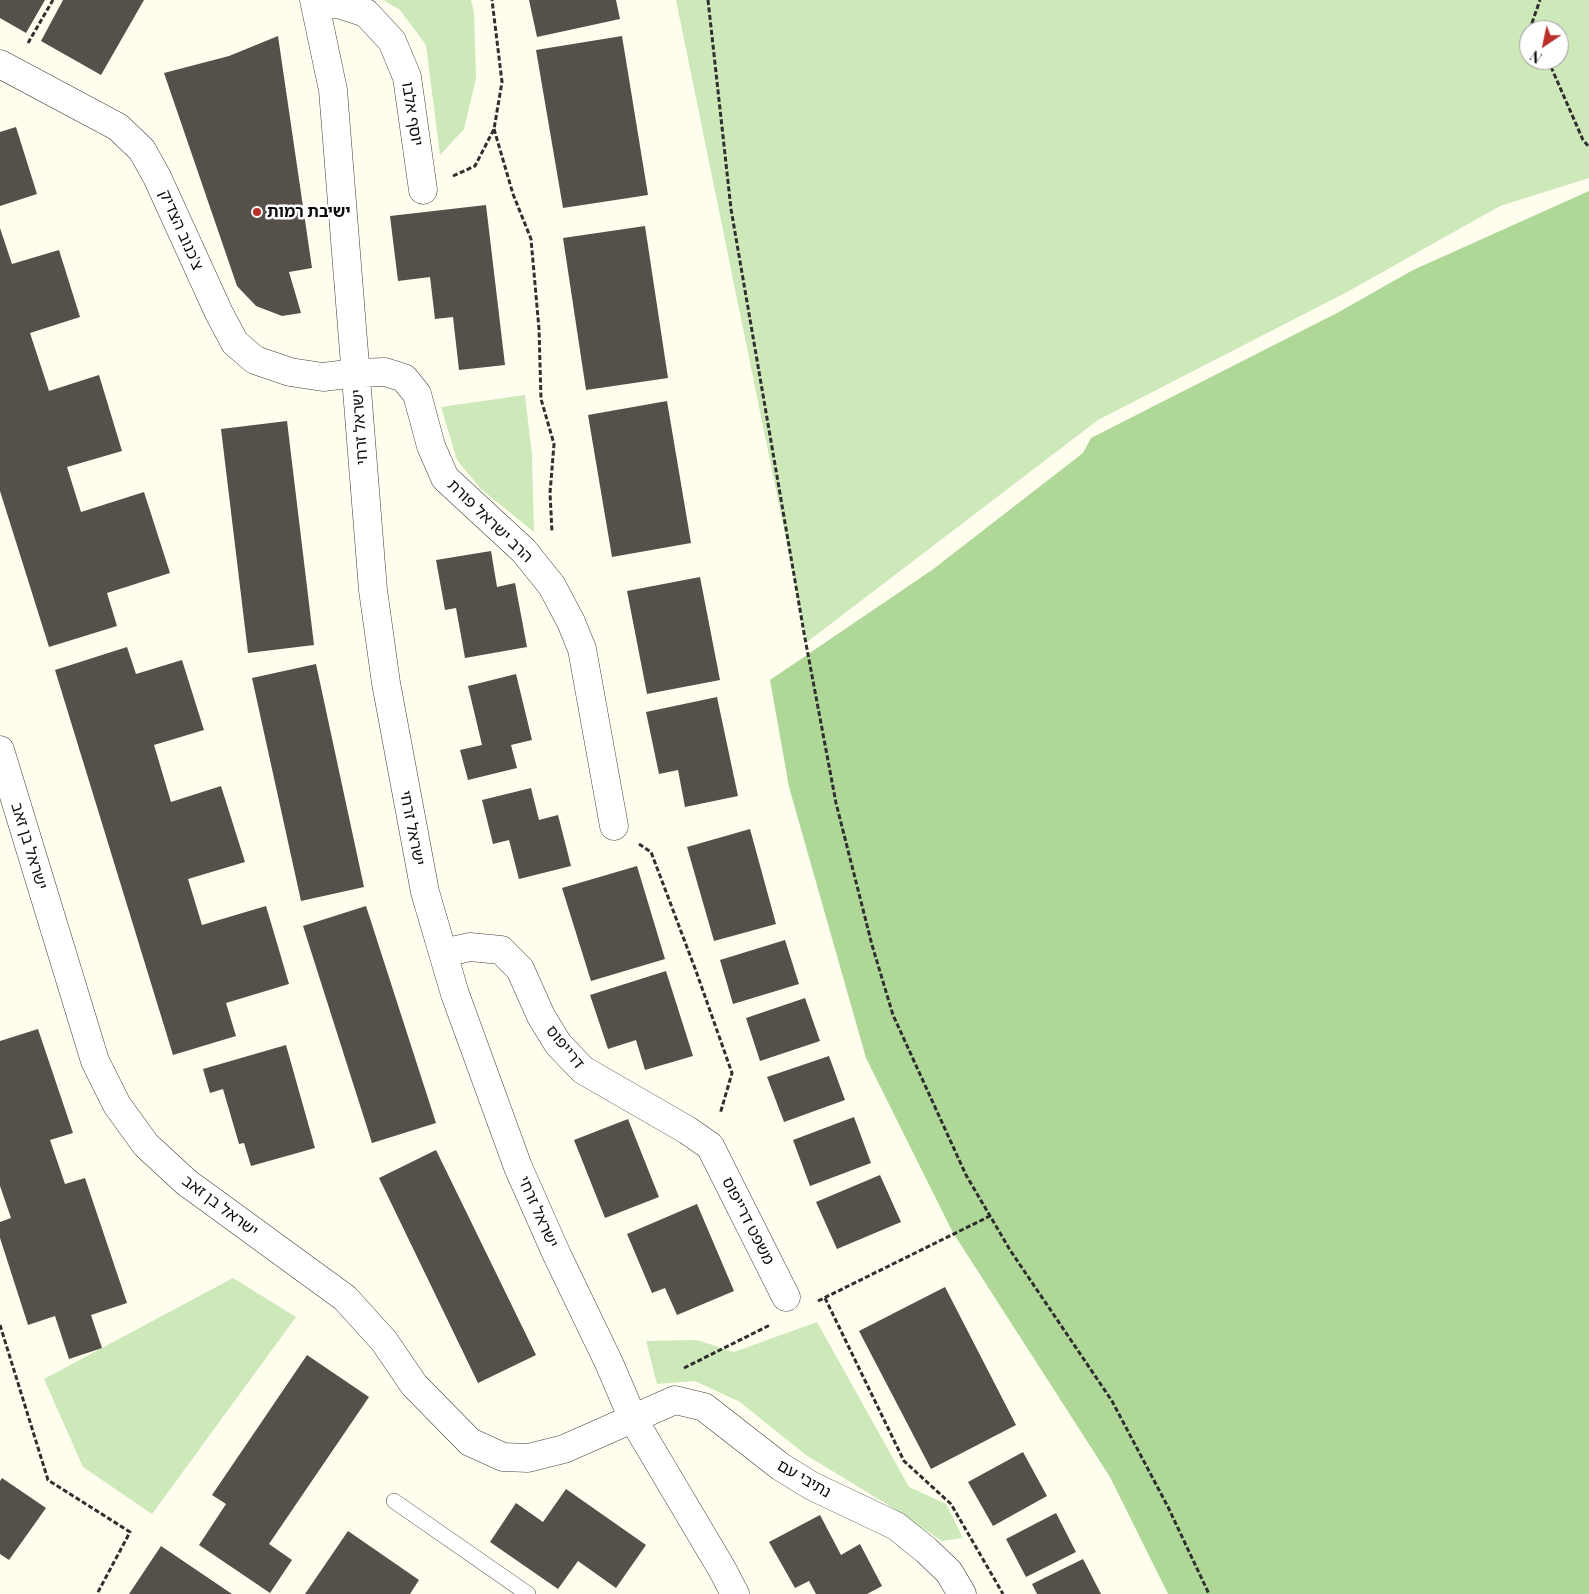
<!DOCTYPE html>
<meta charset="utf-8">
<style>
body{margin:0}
#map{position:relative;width:1589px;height:1594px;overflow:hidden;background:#fffdee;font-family:"Playfair Display",serif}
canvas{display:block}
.north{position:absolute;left:1519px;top:20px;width:50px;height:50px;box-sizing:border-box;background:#fff;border:1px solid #9e9e9e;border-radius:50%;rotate:214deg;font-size:14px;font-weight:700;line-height:20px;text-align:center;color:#0d0d0d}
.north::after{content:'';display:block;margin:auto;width:18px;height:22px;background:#ba2f29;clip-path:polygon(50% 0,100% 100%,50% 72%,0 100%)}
</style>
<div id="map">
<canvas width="1589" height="1594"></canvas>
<div class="north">N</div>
</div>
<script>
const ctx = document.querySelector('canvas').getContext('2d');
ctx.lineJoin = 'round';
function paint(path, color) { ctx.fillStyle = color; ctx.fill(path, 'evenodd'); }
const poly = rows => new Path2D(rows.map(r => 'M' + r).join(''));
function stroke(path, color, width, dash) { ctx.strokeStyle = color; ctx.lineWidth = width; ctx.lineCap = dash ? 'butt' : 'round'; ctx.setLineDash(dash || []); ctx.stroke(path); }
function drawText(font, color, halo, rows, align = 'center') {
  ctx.font = font + ' "Playfair Display","Noto Sans Hebrew",serif'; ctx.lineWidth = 5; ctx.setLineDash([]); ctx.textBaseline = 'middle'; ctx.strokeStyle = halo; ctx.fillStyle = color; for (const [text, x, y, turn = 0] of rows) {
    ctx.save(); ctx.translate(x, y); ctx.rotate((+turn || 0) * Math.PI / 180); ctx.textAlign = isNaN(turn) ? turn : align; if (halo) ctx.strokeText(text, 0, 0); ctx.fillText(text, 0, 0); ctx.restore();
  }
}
paint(poly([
 [383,0,471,0,474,12,476,78,464,129,440,155,426,45,400,10],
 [676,0,1589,0,1589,178,1500,206,1347,292,1098,420,807,642],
 [1529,30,1559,30,1559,60,1529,60],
 [525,395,532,455,534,532,481,489,457,460,441,407],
 [233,1278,296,1317,152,1514,83,1467,44,1379],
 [817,1322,909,1487,946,1504,963,1538,942,1541,885,1503,806,1455,740,1402,695,1381,657,1384,646,1341,697,1340,734,1352]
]), '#cde8b9');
paint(poly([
 [1589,191,1589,1594,1168,1594,1110,1477,952,1231,866,1058,789,787,770,680,932,570,1083,453,1091,438,1337,313,1413,270]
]), '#afd898');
paint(poly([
 [0,0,45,0,26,33,0,18],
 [63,0,144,0,101,75,41,41],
 [529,0,616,0,620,19,537,37],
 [278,36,312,268,289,272,301,313,282,316,256,306,237,286,164,73,229,56],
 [622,36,648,195,563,208,536,50],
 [16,127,37,194,0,206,0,132],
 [486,205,505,365,459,370,453,317,435,319,430,277,398,281,390,216],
 [645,226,668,378,586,390,563,238],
 [0,228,12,264,59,250,80,317,30,333,49,391,99,375,122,451,67,467,81,512,144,492,170,573,107,593,117,626,49,647,0,491],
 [667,401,691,543,612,557,588,415],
 [287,421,314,645,248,653,221,429],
 [491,551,497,587,515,583,527,647,465,658,456,608,445,610,436,560],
 [700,577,720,680,647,694,627,591],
 [127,647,136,674,182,660,204,730,154,745,171,802,221,786,245,862,188,879,202,925,266,906,289,984,226,1003,236,1036,173,1055,55,670],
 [316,664,364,887,301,901,252,678],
 [516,674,532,740,511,745,517,768,468,780,460,750,482,745,468,686],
 [717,697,738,796,685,807,678,770,659,774,646,712],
 [531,788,539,820,558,815,571,866,519,879,509,840,493,844,482,800],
 [750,829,776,924,714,941,687,847],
 [637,866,665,959,591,981,562,888],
 [366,906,436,1123,372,1143,303,926],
 [785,940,799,984,733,1004,720,960],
 [666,971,693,1056,645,1070,636,1040,608,1049,590,995],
 [805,998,820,1041,760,1061,746,1018],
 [38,1029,73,1133,50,1140,65,1184,85,1178,127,1303,91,1315,102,1348,69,1359,55,1316,28,1325,0,1238,0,1222,11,1218,0,1186,0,1041],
 [286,1045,315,1148,251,1166,244,1143,239,1144,223,1089,210,1093,203,1069],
 [829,1056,845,1100,784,1122,767,1077],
 [854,1117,871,1163,810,1186,793,1140],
 [628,1119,659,1197,605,1218,574,1140],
 [436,1150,536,1355,478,1383,379,1178],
 [880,1175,901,1222,837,1249,816,1202],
 [697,1204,734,1291,677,1315,665,1288,652,1293,627,1234],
 [945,1287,1016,1425,931,1469,859,1331],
 [307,1355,369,1397,269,1544,292,1560,270,1593,199,1545,226,1504,212,1495],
 [1023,1452,1047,1496,993,1526,968,1482],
 [2,1478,46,1508,9,1560,0,1554,0,1481],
 [566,1489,646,1545,616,1588,578,1561,558,1589,490,1542,516,1503,543,1522],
 [1056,1513,1076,1552,1026,1577,1006,1539],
 [820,1515,841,1555,860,1544,882,1586,867,1594,816,1594,809,1581,795,1588,769,1542],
 [348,1531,419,1580,410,1594,305,1594],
 [161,1546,232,1594,129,1594],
 [1083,1559,1101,1594,1037,1594,1032,1584]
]), '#56504a');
const service = poly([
 [394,1501,528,1594]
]);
const minor = poly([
 [314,0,333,90,373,590,386,683,425,892,455,994,518,1167,557,1255,609,1363,633,1419,722,1569,735,1594],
 [315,5,338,4,366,13,392,41,407,77,423,190],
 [0,64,118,127,142,150,157,177,219,313,235,343,255,360,290,372,323,377,356,373,385,372,404,378,417,394,431,446,445,478,524,551,552,586,571,622,582,649,614,826],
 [0,750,95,1061,117,1105,146,1145,186,1182,345,1298,384,1341,414,1385,470,1442,503,1457,528,1458,564,1449,675,1400,704,1407,781,1467,812,1486,896,1526,926,1550,949,1572,962,1594],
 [443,953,470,947,501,950,520,969,541,1016,558,1044,583,1070,687,1130,710,1146,786,1297]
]);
stroke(service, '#404040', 16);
stroke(minor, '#404040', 29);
stroke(poly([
 [708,0,731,209,804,633,836,803,872,945,893,1015,966,1175,1010,1250,1112,1401,1168,1507,1209,1594],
 [1535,30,1532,23,1540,0],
 [28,43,53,0],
 [1548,60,1583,140,1589,147],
 [494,129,513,194,531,239,539,329,541,399,554,444,550,493,552,532],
 [453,176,475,166,494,129,502,82,492,0],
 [639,844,651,852,696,971,732,1073,720,1114],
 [825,1298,904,1461,951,1504,1003,1594],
 [818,1301,990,1216],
 [0,1325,48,1480,130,1532,97,1594],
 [684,1368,770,1325]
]), '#2f2f2f', 3, [5, 2.5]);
stroke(service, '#fff', 15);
stroke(minor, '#fff', 28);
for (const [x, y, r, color] of [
 [257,212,5,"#ba2f29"]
]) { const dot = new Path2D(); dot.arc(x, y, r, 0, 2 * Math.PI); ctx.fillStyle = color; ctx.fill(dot); stroke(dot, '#fff', 2); }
drawText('16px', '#0d0d0d', '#fff', [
 ["יוסף אלבו",412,114,81],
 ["צ'כנוב הצדיק",181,230,66],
 ["ישראל זרחי",360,427,-94],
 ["הרב ישראל פורת",490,521,44],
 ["ישראל זרחי",412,828,79],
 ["ישראל בן זאב",29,846,73],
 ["דרייפוס",565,1047,51],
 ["ישראל בן זאב",220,1206,37],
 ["ישראל זרחי",538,1212,66],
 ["משפט דרייפוס",748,1221,63],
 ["נתיבי עם",804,1479,30]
]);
drawText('bold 16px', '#0d0d0d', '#fff', [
 ["ישיבת רמות",267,212]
], 'left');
</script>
